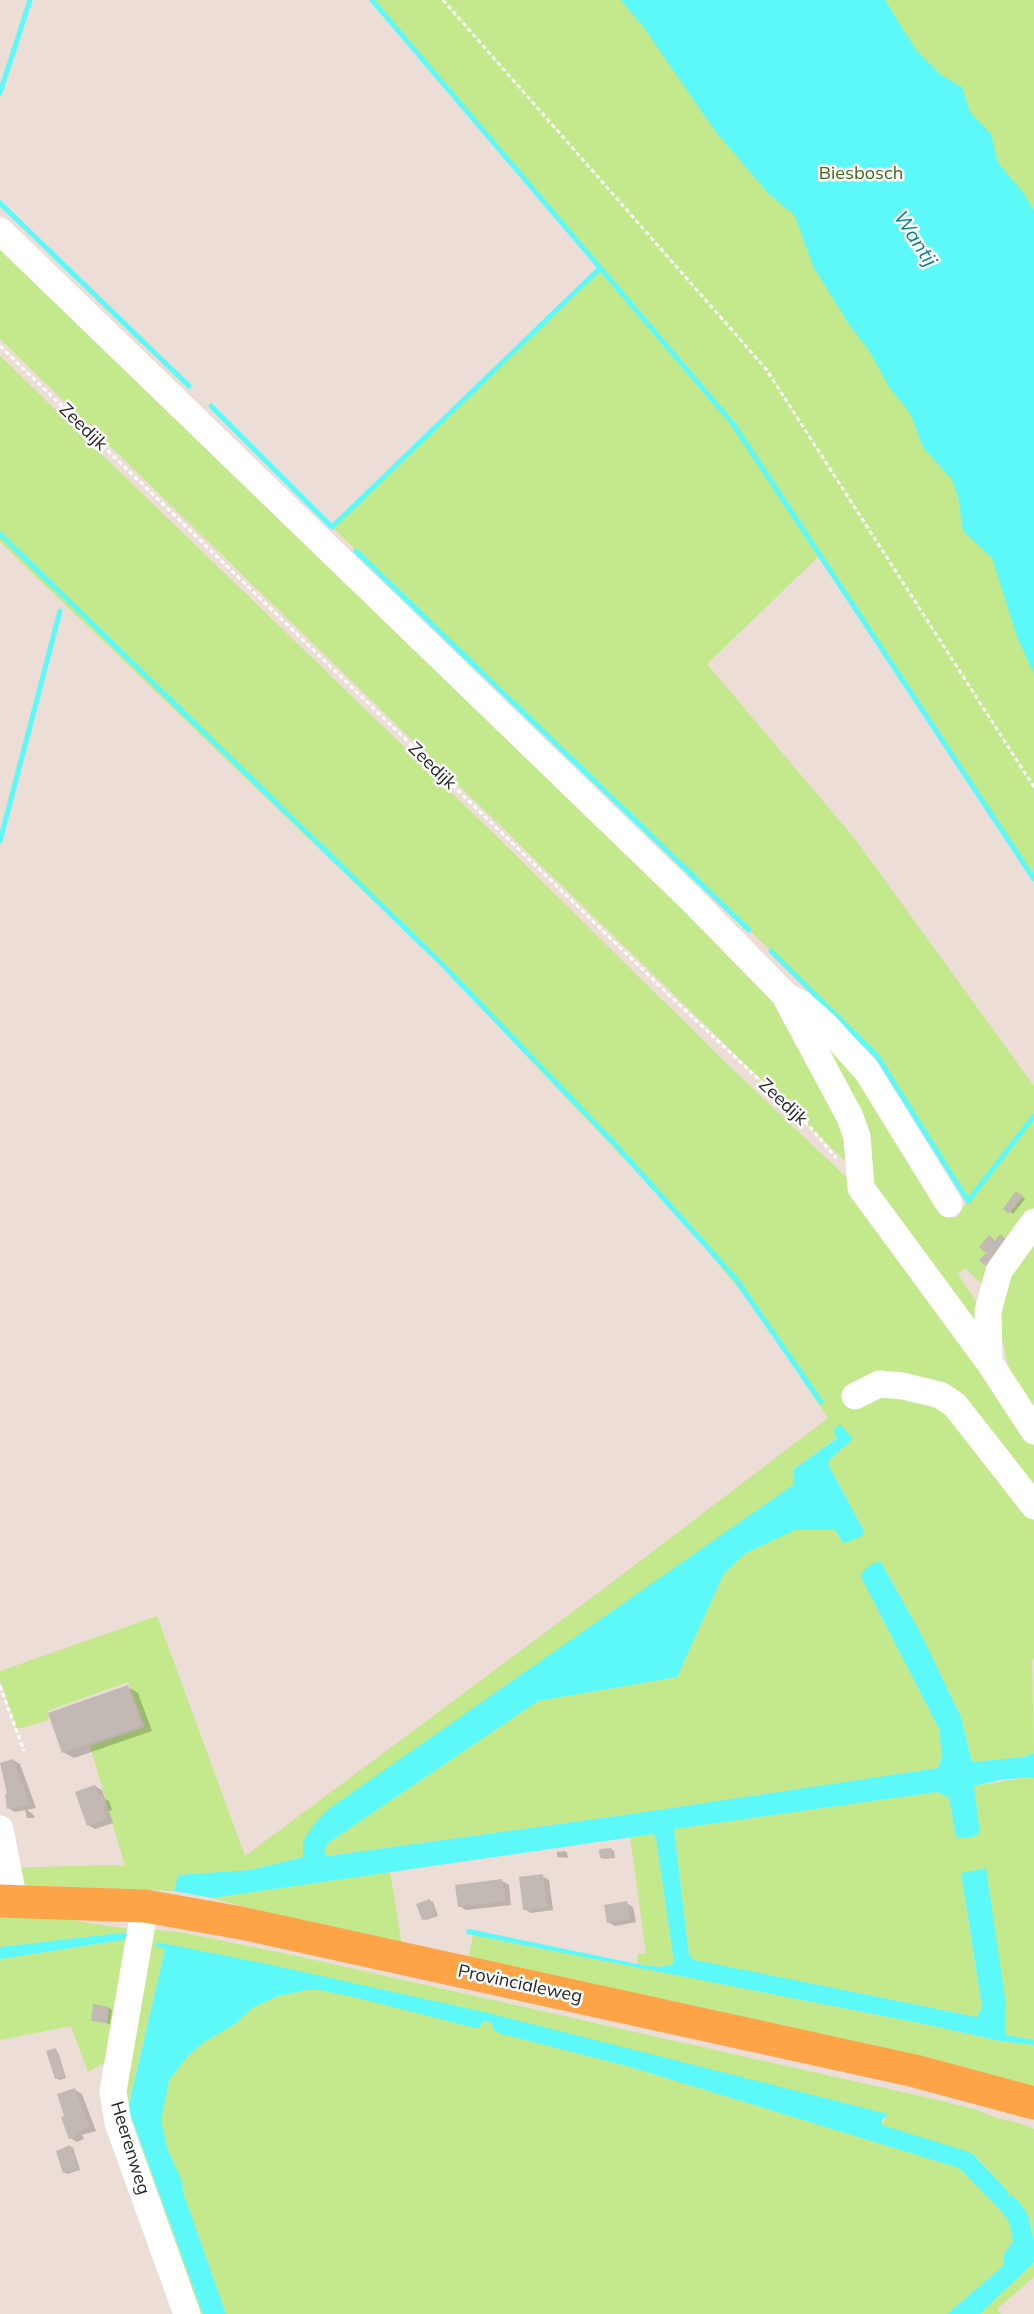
<!DOCTYPE html>
<style>
body{margin:0}
canvas{display:block;background:#ecddd6}
</style>
<canvas width="1034" height="2314"></canvas>
<script>
const ctx = document.querySelector('canvas').getContext('2d');
ctx.lineJoin = 'round';
function paint(path, color) { ctx.fillStyle = color; ctx.fill(path, 'evenodd'); }
const poly = rows => new Path2D(rows.map(r => 'M' + r).join(''));
function stroke(path, color, width, dash) { ctx.strokeStyle = color; ctx.lineWidth = width; ctx.lineCap = dash ? 'butt' : 'round'; ctx.setLineDash(dash || []); ctx.stroke(path); }
function drawText(font, color, halo, rows, align = 'center') {
  ctx.font = font + ' Mulish,sans-serif'; ctx.lineWidth = 5; ctx.setLineDash([]); ctx.textBaseline = 'middle'; ctx.strokeStyle = halo; ctx.fillStyle = color; for (const [text, x, y, turn = 0] of rows) {
    ctx.save(); ctx.translate(x, y); ctx.rotate((+turn || 0) * Math.PI / 180); ctx.textAlign = isNaN(turn) ? turn : align; if (halo) ctx.strokeText(text, 0, 0); ctx.fillText(text, 0, 0); ctx.restore();
  }
}
paint(poly([
 [372,0,1034,0,1034,879,820,555,707,664,855,839,1034,1086,1034,1212,983,1285,965,1268,958,1274,982,1311,974,1327,873,1193,799,1010,822,1028,955,1219,968,1201,877,1056,854,1031,332,527,600,268],
 [0,237,753,968,840,1108,846,1162,0,339],
 [0,356,487,827,722,1059,847,1178,1034,1444,1034,1658,1032,1659,1034,1753,1023,1757,972,1762,961,1717,920,1632,881,1562,861,1577,939,1729,942,1756,938,1768,631,1814,326,1856,324,1851,328,1843,538,1701,677,1677,724,1573,746,1553,795,1530,835,1530,840,1540,864,1531,828,1464,830,1459,853,1439,837,1437,794,1469,793,1485,303,1857,250,1870,178,1875,174,1891,0,1884,0,1868,111,1865,125,1866,90,1746,145,1727,128,1682,47,1711,49,1720,17,1729,0,1680,0,1671,157,1616,245,1856,602,1590,828,1418,753,1306,681,1219,442,967,0,542],
 [1034,1236,1034,1419,1010,1373,997,1317,999,1298],
 [1030,1777,1034,1778,1034,2040,1006,2035,1005,2032,1006,2005,961,1874,982,2008,977,2017,694,1960,689,1956,674,1829,936,1792,949,1797,956,1838,968,1837,980,1833,973,1786],
 [653,1834,656,1837,674,1962,671,1965,658,1967,637,1964,638,1954,646,1954,630,1836],
 [390,1872,402,1946,326,1929,212,1898],
 [0,1909,28,1909,88,1923,131,1929,129,1932,0,1947],
 [145,1929,180,1932,297,1956,942,2101,974,2109,997,2118,1022,2124,1034,2129,1034,2241,1028,2216,1024,2208,1007,2196,1009,2192,973,2154,881,2125,888,2114,484,2014,165,1949,129,2101,130,2116,203,2314,197,2314,116,2090],
 [473,1935,929,2025,999,2041,1034,2045,1034,2090,468,1961],
 [129,1939,109,2060,88,2072,71,2026,0,2040,0,1959],
 [306,1990,318,1990,493,2023,492,2027,499,2033,627,2066,959,2168,1002,2212,1009,2222,1013,2241,1004,2254,1003,2266,947,2314,226,2314,183,2192,182,2181,168,2151,161,2120,165,2094,169,2080,177,2067,204,2042,235,2024,252,2008,278,1996],
 [1034,2262,1034,2277,997,2309,1001,2314,980,2314]
]), '#c4e88c');
paint(poly([
 [621,0,885,0,916,50,941,75,962,87,970,112,991,134,998,163,1022,191,1034,211,1034,674,1017,637,992,558,963,531,958,496,952,480,923,447,910,413,889,387,870,352,848,323,813,266,795,216,768,193,715,131,644,28],
 [840,1424,853,1439,830,1459,828,1464,864,1531,863,1535,856,1539,843,1543,835,1530,795,1530,746,1553,724,1573,677,1677,538,1701,328,1843,324,1851,327,1856,631,1814,938,1768,942,1756,939,1729,861,1577,863,1571,873,1563,881,1562,920,1632,961,1717,972,1762,1023,1757,1034,1753,1034,1778,1030,1777,999,1780,974,1786,980,1833,972,1837,956,1838,949,1798,937,1792,674,1829,689,1955,694,1960,705,1962,977,2017,982,2007,961,1873,986,1868,1006,2005,1005,2032,1006,2035,1034,2040,1034,2045,1000,2041,929,2025,467,1934,466,1930,469,1929,637,1964,658,1967,671,1965,674,1962,656,1838,653,1834,212,1898,174,1891,178,1875,250,1870,303,1857,303,1841,315,1823,327,1810,793,1485,794,1469,837,1438,833,1430],
 [129,1932,129,1939,0,1959,0,1947],
 [157,1942,267,1964,484,2012,888,2114,882,2120,882,2125,963,2150,973,2154,980,2162,1009,2192,1007,2196,1012,2195,1024,2208,1028,2216,1034,2241,1034,2262,980,2314,947,2314,1003,2266,1004,2254,1013,2241,1009,2222,1002,2212,959,2168,627,2066,498,2033,492,2027,493,2023,483,2021,480,2027,475,2028,358,1998,319,1990,306,1990,278,1996,252,2008,235,2024,204,2042,187,2057,169,2080,161,2120,168,2151,182,2181,183,2192,226,2314,203,2314,128,2108,165,1949,155,1946]
]), '#5df9f9');
paint(poly([
 [1019,1194,1025,1199,1013,1214,1005,1208],
 [128,1687,138,1693,152,1731,74,1758,63,1752],
 [13,1760,20,1764,36,1808,27,1810,33,1814,35,1818,27,1818,25,1810,15,1812,8,1808],
 [95,1786,102,1790,105,1799,109,1801,112,1810,109,1811,113,1823,95,1829,88,1825],
 [611,1849,614,1851,615,1858,604,1859,601,1857],
 [565,1851,567,1853,568,1858,557,1857,557,1852],
 [542,1876,549,1880,553,1910,531,1913,524,1909],
 [502,1881,509,1885,511,1905,466,1910,459,1906],
 [430,1901,433,1902,438,1916,426,1920,423,1919],
 [626,1903,633,1907,636,1922,615,1926,608,1922],
 [109,2008,112,2010,110,2024,92,2020],
 [55,2050,58,2052,66,2078,59,2080,56,2078],
 [75,2090,82,2094,96,2131,82,2135,84,2139,77,2142,70,2138,66,2117],
 [70,2146,73,2148,80,2170,67,2174,64,2172]
]), '#0003');
stroke(poly([
 [372,0,734,425,1034,879],
 [0,93,30,0],
 [0,203,189,386],
 [211,406,332,527,600,268],
 [0,534,442,964,613,1142,735,1278,821,1402],
 [356,551,749,930],
 [0,841,60,611],
 [771,951,877,1056,968,1201,1034,1116]
]), '#5df9f9', 5);
paint(poly([
 [1016,1191,1023,1196,1009,1214,1003,1209],
 [1000,1234,1007,1240,991,1270,979,1260,986,1253,979,1247,989,1235,995,1241],
 [128,1685,142,1725,62,1753,48,1713],
 [13,1759,30,1805,7,1809,5,1794,7,1794,0,1763],
 [95,1785,99,1796,102,1795,106,1806,103,1807,107,1819,87,1826,75,1792],
 [611,1848,613,1857,600,1858,599,1849],
 [543,1874,547,1907,523,1910,519,1877],
 [502,1879,505,1901,458,1907,455,1885],
 [430,1899,436,1915,422,1920,416,1904],
 [627,1901,630,1919,607,1923,604,1905],
 [93,2004,109,2007,107,2023,91,2021],
 [56,2048,64,2076,55,2079,46,2051],
 [75,2088,89,2127,76,2132,78,2136,69,2139,61,2117,64,2116,57,2094],
 [70,2145,78,2168,63,2173,56,2151]
]), '#c2b8b4');
stroke(poly([
 [443,0,766,369,1034,787],
 [0,346,671,997,812,1129,836,1158],
 [0,1686,24,1751]
]), '#fff', 3, [4.5, 3]);
stroke(poly([
 [0,231,692,900,784,994,850,1117,857,1137,861,1188,989,1362,1034,1431],
 [790,998,801,1004,826,1026,867,1071,949,1204],
 [989,1362,988,1311,999,1271,1034,1222],
 [855,1396,879,1384,903,1386,940,1395,955,1405,1034,1506],
 [0,1829,14,1901],
 [145,1906,113,2091,118,2123,187,2314]
]), '#fff', 27);
stroke(poly([
 [0,1901,145,1906,241,1923,915,2071,1034,2103]
]), '#fda449', 33);
drawText('18px', '#3b6912', '#fff', [
 ["Biesbosch",861,174]
]);
drawText('18px', '#272727', '#fff', [
 ["Zeedijk",83,427,44],
 ["Zeedijk",432,766,44],
 ["Zeedijk",783,1102,43],
 ["Provincialeweg",520,1984,12],
 ["Heerenweg",130,2148,73]
]);
drawText('italic 20px', '#03808b', '#fff', [
 ["Wantij",915,239,57]
]);
</script>
